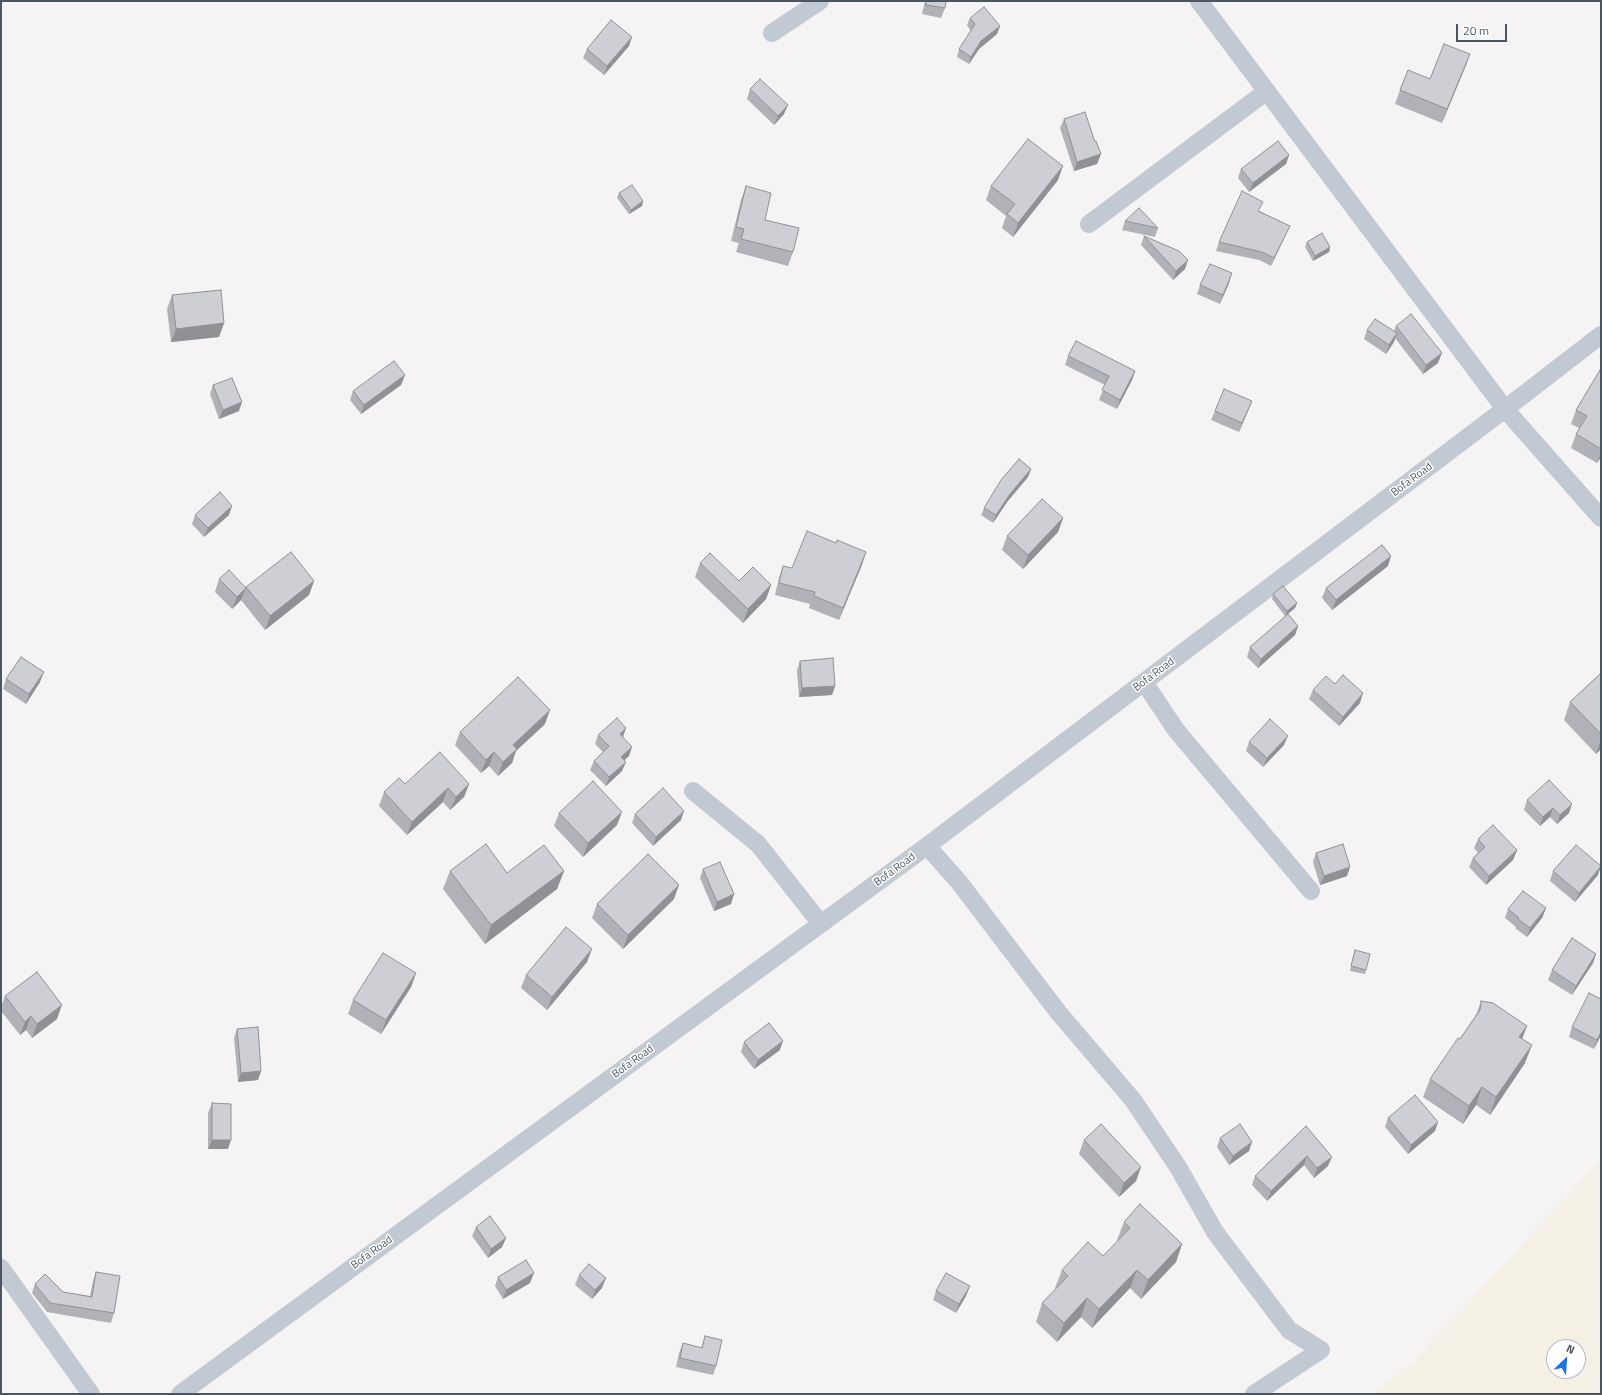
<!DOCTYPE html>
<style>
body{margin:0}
#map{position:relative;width:1602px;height:1395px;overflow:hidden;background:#f5f3f3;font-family:"Titillium Web",sans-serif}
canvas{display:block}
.frame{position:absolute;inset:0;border:2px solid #4a5661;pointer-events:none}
.north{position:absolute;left:1546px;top:1339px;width:40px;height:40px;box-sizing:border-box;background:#fff;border:1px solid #b7bbc0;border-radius:50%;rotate:25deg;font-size:11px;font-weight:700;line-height:16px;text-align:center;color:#4a5661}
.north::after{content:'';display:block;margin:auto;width:14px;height:18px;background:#1a73e8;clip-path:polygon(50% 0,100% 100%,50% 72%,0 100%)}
.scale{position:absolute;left:1456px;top:24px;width:51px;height:18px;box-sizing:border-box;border:2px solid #4a5661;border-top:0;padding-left:5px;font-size:12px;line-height:14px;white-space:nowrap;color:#4a5661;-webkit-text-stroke:3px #fff;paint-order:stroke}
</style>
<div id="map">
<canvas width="1602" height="1395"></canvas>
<div class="frame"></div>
<div class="north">N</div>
<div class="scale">20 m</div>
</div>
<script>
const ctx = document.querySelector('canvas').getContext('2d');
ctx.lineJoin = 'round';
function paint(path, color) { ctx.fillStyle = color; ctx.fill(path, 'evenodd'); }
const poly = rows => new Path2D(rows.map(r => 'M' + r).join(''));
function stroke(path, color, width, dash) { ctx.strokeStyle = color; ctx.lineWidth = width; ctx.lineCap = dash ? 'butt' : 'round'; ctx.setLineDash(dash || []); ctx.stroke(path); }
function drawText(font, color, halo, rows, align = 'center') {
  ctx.font = font + ' "Titillium Web",sans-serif'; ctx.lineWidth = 3; ctx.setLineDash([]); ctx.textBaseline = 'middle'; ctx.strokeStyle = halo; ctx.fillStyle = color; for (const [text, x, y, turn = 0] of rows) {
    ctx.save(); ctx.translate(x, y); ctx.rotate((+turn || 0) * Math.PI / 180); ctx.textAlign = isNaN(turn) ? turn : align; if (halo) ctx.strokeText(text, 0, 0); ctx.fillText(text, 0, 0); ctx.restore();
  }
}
paint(poly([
 [1601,1159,1601,1394,1373,1394,1413,1362],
 [1554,1347,1578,1347,1578,1371,1554,1371]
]), '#f5f0e5');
stroke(poly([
 [1199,1,1505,409,1601,518],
 [772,33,820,1],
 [1089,224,1267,91],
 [1144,682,1176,730,1311,891],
 [693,791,758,844,821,924],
 [927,846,959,882,1058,1012,1133,1100,1178,1167,1215,1232,1289,1330,1321,1350,1254,1394],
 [1,1268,91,1394],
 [180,1394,927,846,1505,409,1601,335]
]), '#c1cad2', 18);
paint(poly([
 [925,1,946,1,945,8,941,18,922,14],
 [970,18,1000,26,997,34,979,49,969,64,957,57,959,49,971,31,967,25],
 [629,46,604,75,583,58,587,49],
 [1470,54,1442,123,1395,104,1400,90,1430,79],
 [750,89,784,114,774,125,747,99],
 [1064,119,1101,154,1097,164,1074,171,1060,128],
 [1289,155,1286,164,1249,192,1238,178,1241,169],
 [1058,180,1013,237,1002,228,1006,216,986,200,991,186],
 [746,186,765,220,793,252,788,266,736,252,739,243,731,241,741,200],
 [619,193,643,201,642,206,629,214,617,198],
 [1259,211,1290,226,1286,234,1271,266,1259,260,1216,251,1219,242],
 [1125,221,1158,228,1155,237,1122,230],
 [1144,236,1185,269,1173,280,1141,245],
 [1307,242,1330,247,1329,252,1313,261,1305,247],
 [1229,283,1220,304,1197,294,1200,285],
 [172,295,224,323,219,337,171,342,167,309],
 [1396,326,1438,363,1423,374,1395,338,1394,342,1386,354,1364,339,1367,330,1394,331],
 [1068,356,1135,371,1132,380,1117,409,1099,400,1105,385,1065,365],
 [1601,370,1601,457,1597,463,1571,448,1576,434,1579,428,1571,424,1576,410],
 [405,375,401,385,361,414,350,400,353,391],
 [213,385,239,411,219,419,210,394],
 [1252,401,1239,432,1211,420,1215,411],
 [1031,469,1028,477,1007,502,993,523,981,515,984,508],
 [195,515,229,515,204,537,192,524],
 [1063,518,1058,532,1023,569,1002,550,1007,536],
 [866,552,839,620,809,608,810,604,775,595,779,578,783,566,792,568],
 [700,563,739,581,771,585,766,599,743,623,695,577],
 [1388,566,1332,610,1322,598,1326,588],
 [219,579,246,588,246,587,314,581,309,595,265,630,241,600,232,609,215,592],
 [1273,594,1297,603,1295,608,1285,616,1272,599],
 [1298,626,1295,635,1258,668,1247,657,1250,647],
 [800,661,835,686,832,695,799,697,797,670],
 [1601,673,1601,749,1596,754,1564,720,1570,702],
 [6,679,40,682,26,704,3,689],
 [1335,684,1360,703,1339,726,1309,699,1313,690],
 [545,724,516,751,512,763,498,776,489,766,481,773,455,745,460,732],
 [598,735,623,737,629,756,624,760,622,771,606,786,590,770,594,761,603,752,595,744],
 [1249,742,1284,745,1263,767,1246,751],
 [405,784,469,784,464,797,450,810,443,802,407,835,379,806,384,792],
 [1527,800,1569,813,1557,824,1550,817,1540,826,1524,810],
 [559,813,617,825,583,857,554,826],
 [635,814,681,820,653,846,632,823],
 [1478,839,1517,850,1513,860,1486,885,1469,867,1473,858,1478,853,1474,848],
 [1316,853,1347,876,1320,885,1313,862],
 [703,869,734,894,731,904,714,911,700,878],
 [450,871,507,873,564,871,557,889,485,944,443,889],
 [1553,871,1598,875,1575,902,1550,881],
 [674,899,623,949,592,918,597,904],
 [1546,908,1542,918,1527,937,1515,928,1516,927,1505,918,1508,909],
 [1355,950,1366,970,1365,974,1350,971],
 [1596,954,1593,963,1572,995,1548,980,1552,970],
 [587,962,547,1010,521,988,526,975],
 [416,973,411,987,381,1034,348,1014,353,1000],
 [5,996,57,1019,32,1038,26,1030,20,1035,1,1011,1,1007],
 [1481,1001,1527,1026,1522,1039,1525,1063,1490,1115,1476,1105,1463,1124,1423,1097,1430,1079,1460,1039,1476,1015],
 [1572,1027,1601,1035,1594,1049,1569,1037],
 [237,1029,261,1071,258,1080,238,1082,234,1038],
 [744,1042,780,1050,754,1069,741,1052],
 [212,1103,228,1149,208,1149,208,1113],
 [1388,1118,1435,1131,1408,1154,1385,1127],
 [1306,1126,1328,1166,1314,1178,1304,1165,1267,1201,1252,1185,1255,1176],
 [1220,1138,1249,1151,1229,1165,1217,1147],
 [1084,1140,1141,1167,1136,1181,1119,1197,1079,1154],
 [1124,1222,1182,1244,1176,1262,1141,1299,1130,1288,1092,1328,1081,1317,1057,1342,1036,1322,1042,1303,1056,1289,1055,1288,1062,1270,1103,1256,1118,1241,1117,1240],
 [476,1227,506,1238,502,1247,488,1258,472,1236],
 [96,1272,114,1313,111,1323,47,1312,32,1293,35,1284,63,1292,90,1296,93,1281],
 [579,1275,602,1288,592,1299,575,1285],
 [498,1277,530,1283,503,1299,495,1286],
 [936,1291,966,1296,956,1313,933,1300],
 [705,1336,716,1366,713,1375,676,1367,679,1353,683,1343,701,1348]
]), '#b0b2b7');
paint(poly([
 [1000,26,997,34,979,49,969,64,971,57,981,41],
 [632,37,629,46,604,75,607,66],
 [1470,54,1465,68,1442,123,1447,109],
 [788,105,784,114,774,125,778,116],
 [1101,154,1097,164,1074,171,1077,162],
 [1289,155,1286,164,1249,192,1253,183],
 [1063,166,1058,180,1013,237,1018,223],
 [643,201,642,206,629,214,631,210],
 [1290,226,1286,234,1271,266,1274,258],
 [1330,247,1329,252,1313,261,1315,256],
 [1188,260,1185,269,1173,280,1176,271],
 [1232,273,1229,283,1220,304,1223,295],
 [224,323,219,337,171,342,176,329],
 [1397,333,1394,342,1386,354,1389,345],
 [1442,353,1438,363,1423,374,1426,365],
 [1135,371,1132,380,1117,409,1120,400],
 [405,375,401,385,361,414,364,405],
 [1252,401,1248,411,1239,432,1242,423],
 [242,402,239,411,219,419,223,410],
 [1601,453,1601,457,1597,463],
 [1031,469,1028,477,1007,502,993,523,996,515,1010,494],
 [232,506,229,515,204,537,208,528],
 [1063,518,1058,532,1023,569,1028,555],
 [866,552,862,565,839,620,843,608],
 [1391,556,1388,566,1332,610,1336,600],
 [314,581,309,595,265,630,270,616],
 [771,585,766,599,743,623,748,609],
 [246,588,241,600,232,609,237,597],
 [1297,603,1295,608,1285,616,1287,611],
 [1298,626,1295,635,1258,668,1261,659],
 [44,672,40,682,26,704,29,694],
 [835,686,832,695,799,697,802,688],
 [1363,693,1360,703,1339,726,1343,717],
 [550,710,545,724,516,751,512,763,498,776,503,762,513,745],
 [626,728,623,737,620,734],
 [1288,736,1284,745,1263,767,1267,758],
 [1601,740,1601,749,1596,754],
 [632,747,629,756,618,766,621,757],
 [494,752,489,766,481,773,486,760],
 [626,762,622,771,606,786,609,777],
 [469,784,464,797,450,810,456,797],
 [448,788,443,802,407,835,412,822],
 [1572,804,1569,813,1557,824,1560,815],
 [1553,808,1550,817,1540,826,1543,817],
 [684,811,681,820,653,846,656,837],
 [622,812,617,825,583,857,588,843],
 [1517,850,1513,860,1486,885,1489,876],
 [1601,866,1598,875,1575,902,1579,893],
 [1350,867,1347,876,1320,885,1324,876],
 [564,871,557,889,485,944,491,925],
 [679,885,674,899,623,949,628,935],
 [734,894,731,904,714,911,717,902],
 [1546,908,1542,918,1527,937,1530,928],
 [592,949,587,962,547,1010,552,997],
 [1596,954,1593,963,1572,995,1576,986],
 [416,973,411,987,381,1034,386,1020],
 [62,1005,57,1019,32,1038,37,1024],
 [31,1016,26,1030,20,1035,25,1022],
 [1527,1026,1520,1044,1519,1037],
 [1601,1032,1601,1035,1594,1049,1597,1040],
 [783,1041,780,1050,754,1069,758,1060],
 [1532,1045,1525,1063,1490,1115,1496,1097],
 [261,1071,258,1080,238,1082,241,1073],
 [1482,1087,1476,1105,1463,1124,1469,1106],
 [1438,1122,1435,1131,1408,1154,1411,1145],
 [212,1140,231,1140,228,1149,208,1149],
 [1252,1142,1249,1151,1229,1165,1233,1156],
 [1307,1156,1304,1165,1267,1201,1271,1191],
 [1332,1157,1328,1166,1314,1178,1317,1168],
 [1141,1167,1136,1181,1119,1197,1124,1183],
 [506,1238,502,1247,488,1258,491,1249],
 [1182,1244,1176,1262,1141,1299,1148,1280],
 [1137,1270,1130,1288,1092,1328,1099,1309],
 [534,1273,530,1283,503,1299,506,1290],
 [606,1278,602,1288,592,1299,595,1290],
 [970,1286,966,1296,956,1313,959,1304],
 [1087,1298,1081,1317,1057,1342,1064,1323]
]), '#909195');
const building = poly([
 [926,1,946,1,945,8,926,5,926,1],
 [984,7,1000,26,981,41,971,57,959,49,975,24,970,18,984,7],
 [611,20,632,37,607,66,587,49,611,20],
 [1444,44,1470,54,1447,109,1400,90,1408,70,1430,79,1444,44],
 [760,79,788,105,778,116,750,89,760,79],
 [1085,112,1095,142,1096,141,1101,154,1077,162,1064,119,1085,112],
 [1028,139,1063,166,1018,223,1007,214,1015,204,991,186,1028,139],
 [1278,141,1289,155,1253,183,1241,169,1278,141],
 [632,185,643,201,631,210,619,193,632,185],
 [746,186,771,193,765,220,799,228,793,252,741,239,744,229,736,227,746,186],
 [1242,191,1263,202,1258,211,1290,226,1274,258,1262,252,1219,242,1242,191],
 [1139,208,1158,228,1125,221,1139,208],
 [1322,233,1330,247,1315,256,1307,242,1322,233],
 [1144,236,1179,251,1188,260,1176,271,1144,236],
 [1210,264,1232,273,1223,295,1200,285,1210,264],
 [221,290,224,323,176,329,172,295,221,290],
 [1411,314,1442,353,1426,365,1396,326,1411,314],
 [1375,319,1397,333,1389,345,1367,330,1375,319],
 [1076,341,1135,371,1120,400,1102,390,1109,376,1068,356,1076,341],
 [394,361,405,375,364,405,353,391,394,361],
 [1600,370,1601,370,1601,449,1576,434,1587,416,1576,410,1600,370],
 [232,378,242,402,223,410,213,385,232,378],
 [1224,389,1252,401,1242,423,1215,411,1224,389],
 [1019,459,1031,469,1010,494,996,515,984,508,1001,480,1019,459],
 [220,492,232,506,208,528,195,515,220,492],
 [1042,499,1063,518,1028,555,1007,536,1042,499],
 [807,531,836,543,837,540,866,552,843,608,814,596,815,592,779,583,783,566,792,568,807,531],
 [1382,545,1391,556,1336,600,1326,588,1382,545],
 [291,552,314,581,270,616,246,587,291,552],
 [710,553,739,581,753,567,771,585,748,609,700,563,710,553],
 [229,570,246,588,237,597,219,579,229,570],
 [1283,586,1297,603,1287,611,1273,594,1283,586],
 [1288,614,1298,626,1261,659,1250,647,1288,614],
 [21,657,44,672,29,694,6,679,21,657],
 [833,658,835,686,802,688,800,661,833,658],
 [1601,673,1601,734,1570,702,1601,673],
 [1343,675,1363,693,1343,717,1313,690,1326,676,1335,684,1343,675],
 [518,677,550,710,513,745,517,749,503,762,494,752,486,760,460,732,518,677],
 [617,718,626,728,620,734,632,747,621,757,626,762,609,777,594,761,609,746,598,735,617,718],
 [1270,719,1288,736,1267,758,1249,742,1270,719],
 [440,752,469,784,456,797,448,788,412,822,384,792,399,778,405,784,440,752],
 [1549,780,1572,804,1560,815,1553,808,1543,817,1527,800,1549,780],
 [593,781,622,812,588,843,559,813,593,781],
 [663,788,684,811,656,837,635,814,663,788],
 [1493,825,1517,850,1489,876,1473,858,1485,847,1478,839,1493,825],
 [486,844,507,873,544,845,564,871,491,925,450,871,486,844],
 [1343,844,1350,867,1324,876,1316,853,1343,844],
 [1576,845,1601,866,1579,893,1553,871,1576,845],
 [648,854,679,885,628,935,597,904,648,854],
 [720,862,734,894,717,902,703,869,720,862],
 [1523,891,1546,908,1530,928,1518,919,1519,918,1508,909,1523,891],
 [566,927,592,949,552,997,526,975,566,927],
 [1572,938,1596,954,1576,986,1552,970,1572,938],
 [1355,950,1370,954,1366,970,1351,966,1355,950],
 [383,953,416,973,386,1020,353,1000,383,953],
 [37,972,62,1005,37,1024,31,1016,25,1022,5,996,37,972],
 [1589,993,1601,999,1601,1032,1597,1040,1572,1027,1589,993],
 [1481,1001,1493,1003,1527,1026,1519,1037,1532,1045,1496,1097,1482,1087,1469,1106,1430,1079,1458,1038,1460,1039,1480,1010,1481,1001],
 [769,1023,783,1041,758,1060,744,1042,769,1023],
 [258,1027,261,1071,241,1073,237,1029,258,1027],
 [1415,1095,1438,1122,1411,1145,1388,1118,1415,1095],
 [212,1103,231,1104,231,1140,212,1140,212,1103],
 [1101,1124,1141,1167,1124,1183,1084,1140,1101,1124],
 [1240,1124,1252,1142,1233,1156,1220,1138,1240,1124],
 [1306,1126,1332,1157,1317,1168,1307,1156,1271,1191,1255,1176,1306,1126],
 [1140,1204,1182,1244,1148,1280,1137,1270,1099,1309,1087,1298,1064,1323,1042,1303,1068,1276,1062,1270,1088,1242,1103,1256,1130,1228,1124,1222,1140,1204],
 [490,1216,506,1238,491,1249,476,1227,490,1216],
 [526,1260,534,1273,506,1290,498,1277,526,1260],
 [589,1264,606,1278,595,1290,579,1275,589,1264],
 [96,1272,120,1276,114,1313,50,1303,35,1284,45,1274,63,1292,92,1297,96,1272],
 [946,1273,970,1286,959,1304,936,1291,946,1273],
 [705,1336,722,1340,716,1366,680,1358,683,1343,702,1348,705,1336]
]);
paint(building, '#cdcfd5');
stroke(building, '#909195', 1);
drawText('11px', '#4a5661', '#fff', [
 ["Bofa Road",1412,480,-37],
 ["Bofa Road",1154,675,-37],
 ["Bofa Road",895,870,-36],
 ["Bofa Road",633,1062,-36],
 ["Bofa Road",372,1253,-36]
]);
</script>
